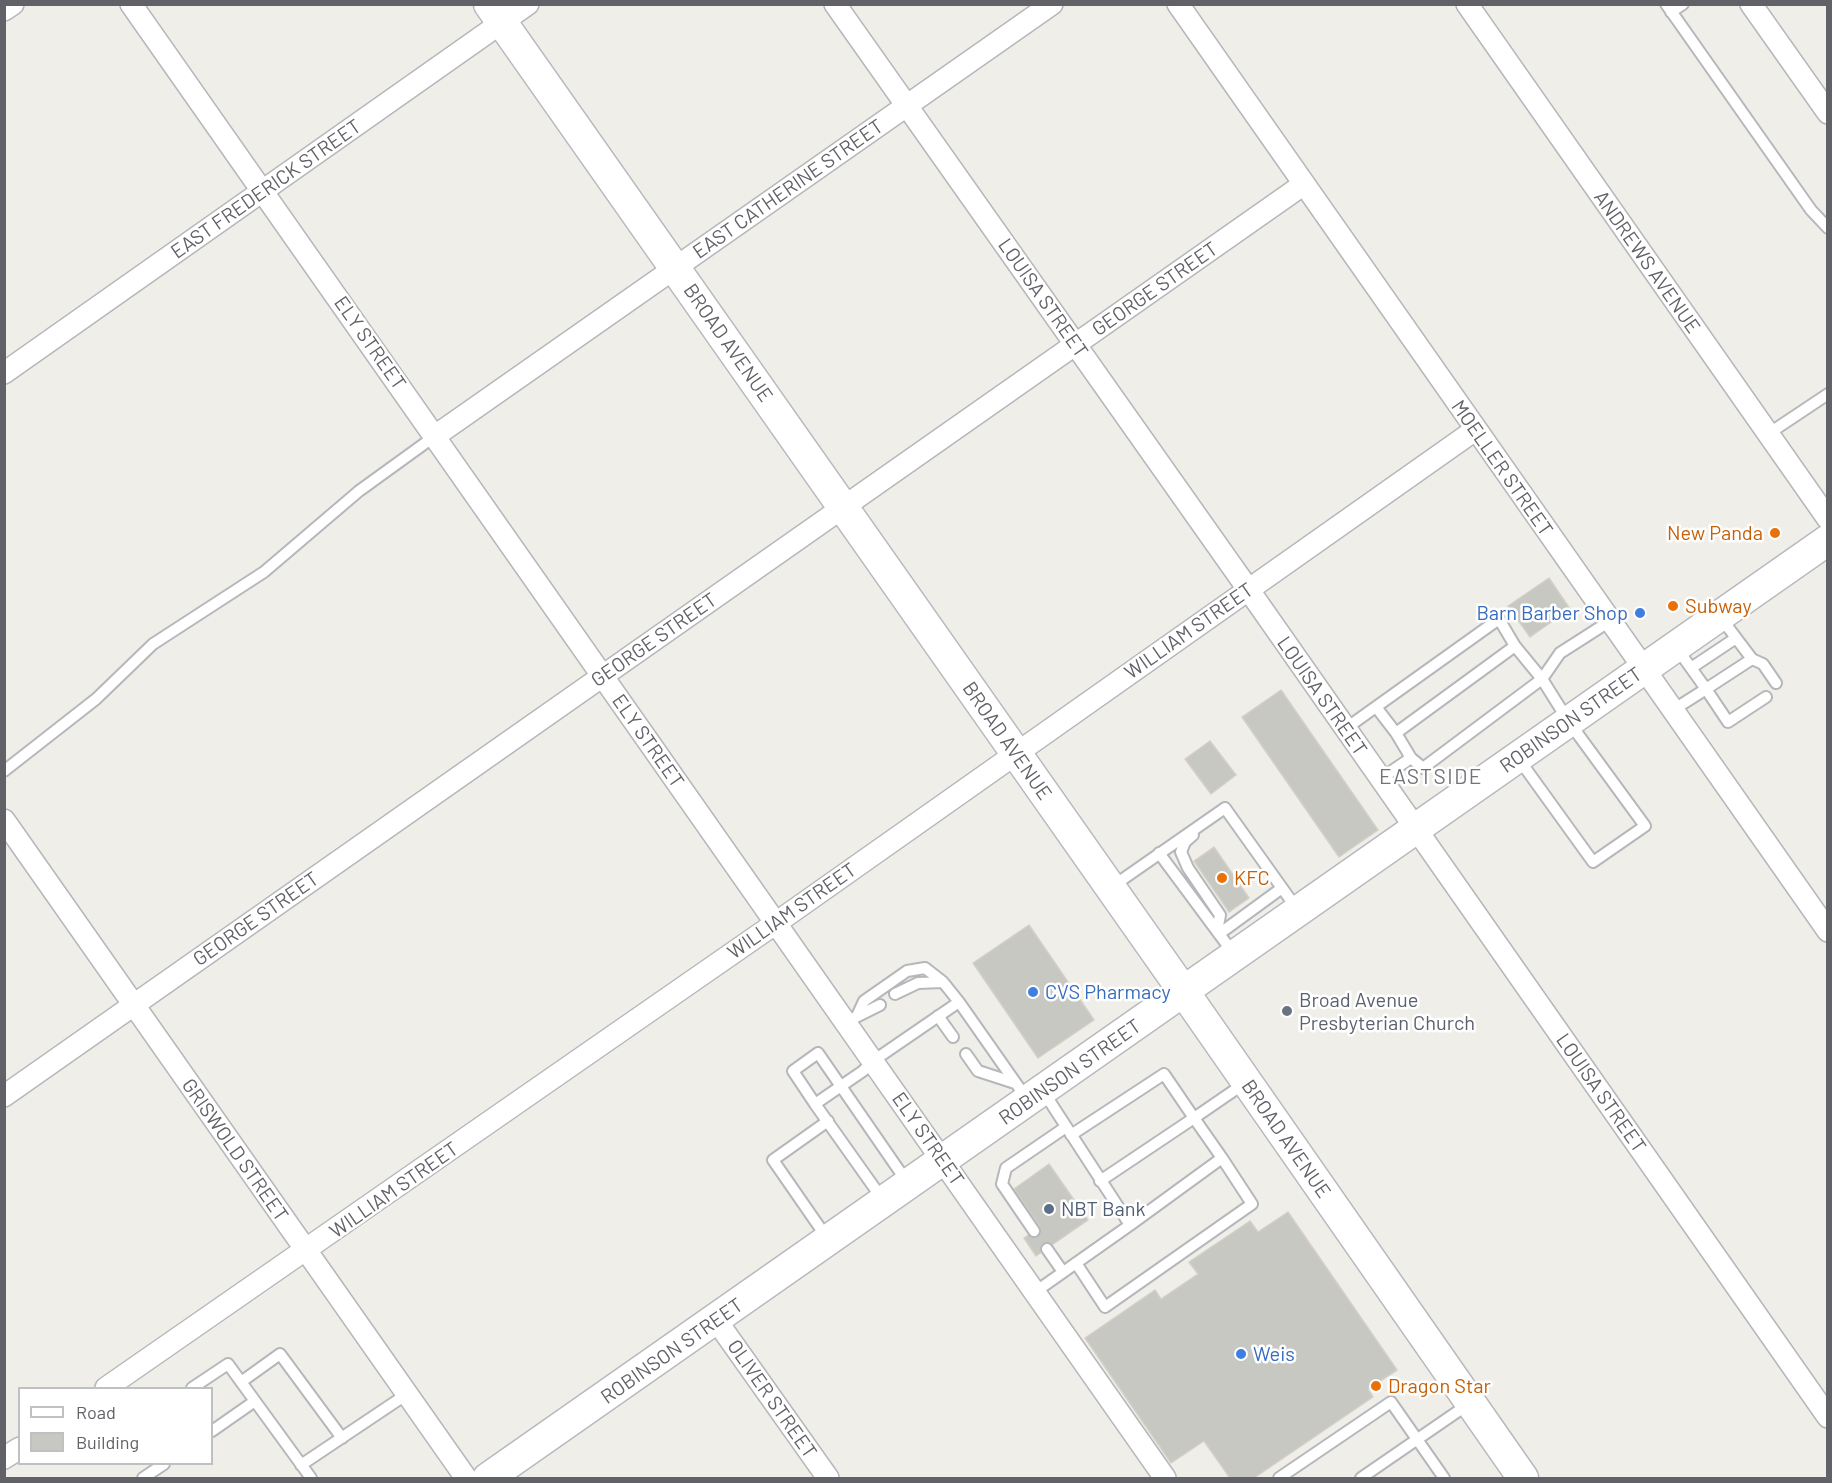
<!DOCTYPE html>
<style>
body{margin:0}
#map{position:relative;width:1832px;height:1483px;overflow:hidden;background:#f0eee8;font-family:Barlow,sans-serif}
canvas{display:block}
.frame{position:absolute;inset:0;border:6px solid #606267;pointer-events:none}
.legend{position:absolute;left:18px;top:1387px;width:195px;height:78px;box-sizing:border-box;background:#fff;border:2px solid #bfc0c2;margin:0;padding:8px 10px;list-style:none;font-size:18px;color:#606267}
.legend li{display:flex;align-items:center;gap:12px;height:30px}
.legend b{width:30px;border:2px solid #bfc0c2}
</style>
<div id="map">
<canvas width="1832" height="1483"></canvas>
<div class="frame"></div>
<ul class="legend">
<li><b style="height:8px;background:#fff"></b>Road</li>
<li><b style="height:16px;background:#c8c8c3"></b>Building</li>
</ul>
</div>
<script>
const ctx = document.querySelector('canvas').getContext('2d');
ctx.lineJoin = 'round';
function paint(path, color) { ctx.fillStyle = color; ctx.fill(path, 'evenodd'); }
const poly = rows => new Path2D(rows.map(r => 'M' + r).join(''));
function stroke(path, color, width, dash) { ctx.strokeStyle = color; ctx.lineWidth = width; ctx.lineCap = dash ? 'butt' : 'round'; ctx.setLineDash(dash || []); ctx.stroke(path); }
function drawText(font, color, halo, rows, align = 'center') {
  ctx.font = font + ' Barlow,sans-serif'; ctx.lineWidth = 5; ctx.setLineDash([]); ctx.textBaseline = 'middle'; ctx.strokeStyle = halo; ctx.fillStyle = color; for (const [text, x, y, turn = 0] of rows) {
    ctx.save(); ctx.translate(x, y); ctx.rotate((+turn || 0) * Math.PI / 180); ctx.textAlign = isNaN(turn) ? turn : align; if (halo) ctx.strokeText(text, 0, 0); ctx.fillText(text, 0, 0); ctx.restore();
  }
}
const building = poly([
 [1549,578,1570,609,1530,637,1508,606,1549,578],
 [1281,690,1378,830,1339,857,1242,717,1281,690],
 [1210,741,1236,775,1211,794,1185,759,1210,741],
 [1214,847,1249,898,1229,912,1194,861,1214,847],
 [1029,925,1094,1020,1038,1058,973,963,1029,925],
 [1049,1164,1088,1220,1036,1256,1024,1238,1040,1227,1014,1189,1049,1164],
 [1288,1212,1397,1370,1368,1389,1373,1397,1254,1478,1230,1478,1204,1441,1171,1463,1085,1338,1155,1290,1161,1299,1198,1274,1189,1262,1250,1221,1258,1232,1288,1212]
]);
paint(building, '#c8c8c3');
stroke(building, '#d4d0c7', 1.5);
const lane = poly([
 [1666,4,1811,210,1828,228],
 [1671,12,1683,4],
 [1768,434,1828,394],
 [1676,647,1706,689,1752,659,1721,618],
 [1752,659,1763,664,1776,683],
 [1691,668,1736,638],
 [1673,710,1706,689,1728,722,1766,697],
 [1345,729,1499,619,1515,646,1542,679,1423,768,1411,758,1396,733,1376,707],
 [1396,733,1515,646],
 [1518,758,1593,862,1645,826,1569,722,1542,679,1560,653,1610,621],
 [4,771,96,699,153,644,264,572,359,491,435,436],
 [1380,779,1411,758],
 [1193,835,1185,842,1181,852,1188,868,1220,915,1217,931],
 [1159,853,1234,954],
 [1113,886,1225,808,1297,909],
 [1219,934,1282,888],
 [895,994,918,983,943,982,959,1002,1027,1099],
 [857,1016,864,1001,907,971,925,968,943,982],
 [938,1016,953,1037],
 [854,1018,880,1005],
 [966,1054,978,1071,1015,1083],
 [815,1104,793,1071,818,1053,907,1182],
 [1071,1135,1164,1074,1194,1118,1100,1181],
 [883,1200,815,1104,863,1071,873,1061,959,1002],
 [1130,1225,1222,1158,1194,1118,1245,1083],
 [1034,1231,1002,1184,1006,1168,1066,1127],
 [827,1238,773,1160,828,1121],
 [1047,1249,1063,1272],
 [1076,1263,1105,1307,1252,1204,1222,1158],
 [1035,1292,1130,1225,1043,1091],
 [241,1382,280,1354,342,1438],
 [192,1388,228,1364,311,1478],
 [212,1431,255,1401],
 [301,1465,407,1394],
 [143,1478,164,1464],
 [1279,1478,1391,1402,1444,1478],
 [1361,1478,1470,1403]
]);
const street = poly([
 [131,4,1165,1478],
 [835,4,1248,589,1828,1417],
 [1178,4,1828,931],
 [1467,4,1828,519],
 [1751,4,1828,113],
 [4,10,13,4],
 [4,373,528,4],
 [435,436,1052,4],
 [4,820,466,1478],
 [4,1096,1304,184],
 [716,1320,828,1478],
 [106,1388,776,923,1475,430],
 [4,1458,20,1448]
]);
const secondary = poly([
 [489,4,1184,992,1523,1478],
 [488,1478,1828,540]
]);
stroke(lane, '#b5b7bb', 14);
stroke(street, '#b5b7bb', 24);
stroke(secondary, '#b7b9be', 33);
stroke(lane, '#fff', 10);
stroke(street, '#fff', 21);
stroke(secondary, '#fff', 30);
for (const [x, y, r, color] of [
 [1775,533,6,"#e8710a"],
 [1673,606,6,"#e8710a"],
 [1640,613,6,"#3f7fe0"],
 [1222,878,6,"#e8710a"],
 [1033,992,6,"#3f7fe0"],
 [1287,1011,6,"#6b7280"],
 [1049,1209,6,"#5c6f8a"],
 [1241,1354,6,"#3f7fe0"],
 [1376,1386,6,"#e8710a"]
]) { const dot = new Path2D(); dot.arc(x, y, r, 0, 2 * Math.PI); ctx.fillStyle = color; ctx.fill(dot); stroke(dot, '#fff', 2); }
drawText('20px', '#606267', '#fff', [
 ["EAST FREDERICK STREET",266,189,-35],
 ["EAST CATHERINE STREET",788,189,-35],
 ["ANDREWS AVENUE",1647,262,55],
 ["GEORGE STREET",1155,289,-35],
 ["LOUISA STREET",1043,298,55],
 ["ELY STREET",370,343,55],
 ["BROAD AVENUE",728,343,55],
 ["MOELLER STREET",1502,468,55],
 ["WILLIAM STREET",1189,631,-35],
 ["GEORGE STREET",654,640,-35],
 ["LOUISA STREET",1322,696,55],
 ["ROBINSON STREET",1571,720,-35],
 ["ELY STREET",648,741,55],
 ["BROAD AVENUE",1007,741,55],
 ["WILLIAM STREET",792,911,-35],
 ["GEORGE STREET",256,919,-35],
 ["ROBINSON STREET",1070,1072,-35],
 ["LOUISA STREET",1601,1093,55],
 ["ELY STREET",928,1139,55],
 ["BROAD AVENUE",1286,1139,55],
 ["GRISWOLD STREET",235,1150,55],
 ["WILLIAM STREET",394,1190,-35],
 ["ROBINSON STREET",672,1351,-35],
 ["OLIVER STREET",772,1399,55]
]);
drawText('20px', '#c56008', '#fff', [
 ["New Panda",1763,533,"right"],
 ["Subway",1685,606],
 ["KFC",1234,878],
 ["Dragon Star",1388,1386]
], 'left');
drawText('20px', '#366cbe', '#fff', [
 ["Barn Barber Shop",1628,613,"right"],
 ["CVS Pharmacy",1045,992],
 ["Weis",1253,1354]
], 'left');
drawText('20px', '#5b616d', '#fff', [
 ["Broad Avenue",1299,1000],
 ["Presbyterian Church",1299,1023]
], 'left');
drawText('20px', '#4e5e75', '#fff', [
 ["NBT Bank",1061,1209]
], 'left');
ctx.letterSpacing = '1.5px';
drawText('21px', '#717478', '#fff', [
 ["EASTSIDE",1431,777]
]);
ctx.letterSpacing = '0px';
</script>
